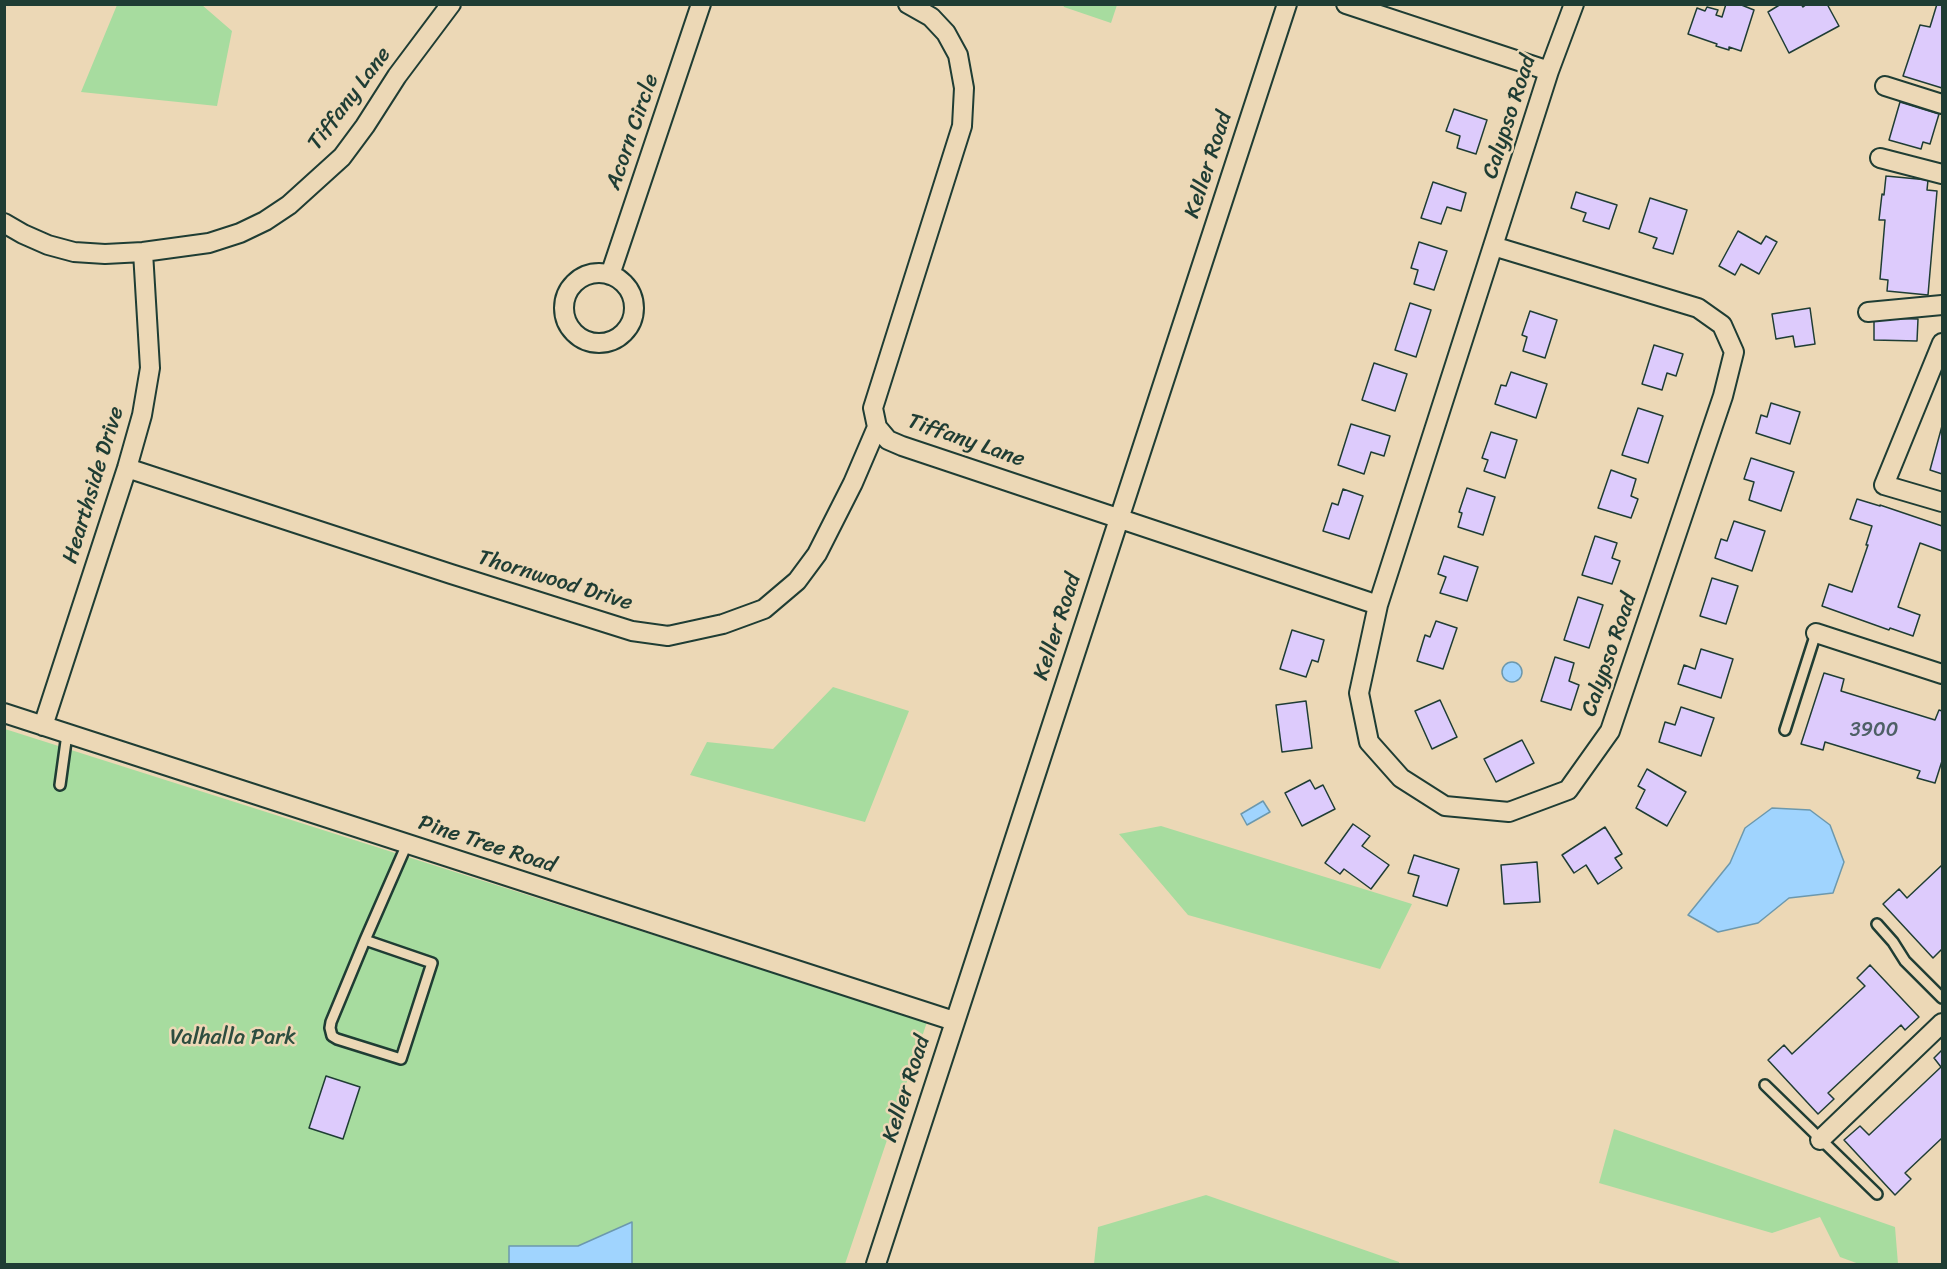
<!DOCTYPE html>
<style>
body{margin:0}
#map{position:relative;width:1947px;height:1269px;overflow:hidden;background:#ecd8b6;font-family:Sriracha,sans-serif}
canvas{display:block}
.frame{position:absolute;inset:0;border:6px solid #1f3d34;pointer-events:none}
</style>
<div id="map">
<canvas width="1947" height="1269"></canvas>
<div class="frame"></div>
</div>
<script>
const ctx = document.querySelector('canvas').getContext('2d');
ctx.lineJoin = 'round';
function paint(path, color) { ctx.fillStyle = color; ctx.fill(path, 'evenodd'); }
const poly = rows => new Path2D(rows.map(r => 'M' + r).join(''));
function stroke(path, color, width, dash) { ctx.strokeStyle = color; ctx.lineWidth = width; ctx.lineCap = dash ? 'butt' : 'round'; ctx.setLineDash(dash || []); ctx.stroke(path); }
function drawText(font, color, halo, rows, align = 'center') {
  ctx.font = font + ' Sriracha,sans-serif'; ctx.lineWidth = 5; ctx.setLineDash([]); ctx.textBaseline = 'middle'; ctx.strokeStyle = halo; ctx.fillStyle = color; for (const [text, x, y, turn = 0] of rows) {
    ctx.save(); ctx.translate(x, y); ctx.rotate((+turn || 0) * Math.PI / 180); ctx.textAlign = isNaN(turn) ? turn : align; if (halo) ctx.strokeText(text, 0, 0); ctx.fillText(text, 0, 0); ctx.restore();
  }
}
paint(poly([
 [117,5,202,5,232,31,217,106,81,92],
 [1063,5,1117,5,1111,23,1064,7],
 [833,687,909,711,865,822,690,775,707,742,773,749],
 [5,729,927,1022,845,1264,5,1264],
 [1161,826,1412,904,1380,969,1188,915,1119,834],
 [1614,1129,1895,1227,1898,1264,1859,1264,1840,1257,1820,1217,1772,1233,1599,1183],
 [1206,1195,1399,1262,1399,1264,1094,1264,1098,1227]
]), '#a7dc9f');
const water = poly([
 '1502 672a10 10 0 1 1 20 0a10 10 0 1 1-20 0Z',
 [1263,801,1270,812,1247,825,1241,814,1263,801],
 [1772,808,1810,810,1830,825,1844,862,1833,893,1789,898,1758,923,1718,932,1688,915,1730,863,1745,828,1772,808],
 [632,1222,632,1264,509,1264,509,1246,578,1246,632,1222]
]);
paint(water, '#a0d4fe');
stroke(water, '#6c98ad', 1.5);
const building = poly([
 [1726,4,1739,4,1754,10,1741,51,1729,47,1729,50,1716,46,1717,44,1688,34,1697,8,1705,11,1707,7,1718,10,1716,15,1722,17,1726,4],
 [1781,4,1801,4,1803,7,1807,4,1827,4,1839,26,1789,53,1768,12,1781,4],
 [1937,4,1942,4,1942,88,1903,76,1920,25,1930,27,1937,4],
 [1900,102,1939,114,1930,144,1923,142,1921,149,1889,140,1900,102],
 [1454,109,1487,120,1476,154,1457,148,1460,136,1446,131,1454,109],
 [1886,176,1928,180,1927,190,1937,191,1928,295,1887,291,1888,280,1880,279,1885,220,1879,220,1882,194,1884,195,1886,176],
 [1433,182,1466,193,1461,211,1447,207,1441,224,1421,218,1433,182],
 [1576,192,1617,205,1609,229,1583,221,1586,213,1571,208,1576,192],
 [1650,198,1687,210,1673,254,1653,248,1657,238,1639,232,1650,198],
 [1738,231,1761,244,1766,236,1777,242,1759,274,1741,264,1735,275,1719,266,1738,231],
 [1419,242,1447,251,1434,290,1414,284,1418,270,1411,268,1419,242],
 [1410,303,1431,310,1416,357,1395,350,1410,303],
 [1810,308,1815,344,1795,347,1793,336,1776,339,1772,314,1810,308],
 [1530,311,1557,320,1545,358,1523,351,1527,337,1522,335,1530,311],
 [1874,318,1918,319,1917,341,1874,340,1874,318],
 [1654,345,1683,354,1676,376,1667,373,1662,390,1642,384,1654,345],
 [1374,363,1407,374,1395,411,1362,400,1374,363],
 [1511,372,1547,384,1536,418,1495,404,1501,385,1506,386,1511,372],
 [1771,403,1800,412,1790,444,1756,433,1761,415,1767,417,1771,403],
 [1638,408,1663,416,1648,463,1622,455,1638,408],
 [1351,424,1390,436,1384,456,1371,452,1364,474,1338,465,1351,424],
 [1942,426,1942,474,1930,470,1942,426],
 [1491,432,1517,440,1505,478,1484,471,1488,460,1482,458,1491,432],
 [1751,458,1794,472,1781,511,1749,500,1754,482,1744,479,1751,458],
 [1611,470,1636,479,1631,496,1638,499,1631,518,1598,508,1611,470],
 [1467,488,1495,497,1483,535,1458,527,1462,513,1459,512,1467,488],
 [1343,489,1363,496,1349,539,1323,531,1332,503,1338,505,1343,489],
 [1857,499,1880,506,1880,505,1942,526,1942,551,1920,543,1898,607,1920,615,1913,636,1890,628,1889,630,1822,606,1829,584,1852,592,1868,545,1866,545,1872,526,1850,519,1857,499],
 [1734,521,1765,531,1752,571,1715,558,1721,539,1727,541,1734,521],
 [1595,536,1617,543,1612,558,1620,561,1612,584,1582,575,1595,536],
 [1444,556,1478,567,1467,601,1440,593,1446,577,1438,574,1444,556],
 [1712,578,1738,586,1726,624,1700,616,1712,578],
 [1578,597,1603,605,1589,648,1564,640,1578,597],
 [1436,621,1457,628,1443,669,1417,661,1425,635,1430,637,1436,621],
 [1292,630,1324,640,1318,662,1312,660,1306,677,1280,669,1292,630],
 [1701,649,1733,659,1721,698,1678,684,1684,665,1695,669,1701,649],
 [1555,657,1574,663,1569,681,1579,685,1571,710,1541,701,1555,657],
 [1824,673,1844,679,1841,691,1935,720,1939,710,1942,711,1942,761,1935,783,1917,778,1920,771,1825,742,1823,750,1801,744,1824,673],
 [1440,700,1457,737,1432,749,1415,711,1440,700],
 [1306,701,1312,748,1282,752,1276,705,1306,701],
 [1681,707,1714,718,1701,756,1659,742,1665,722,1675,725,1681,707],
 [1522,740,1534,763,1496,782,1484,759,1522,740],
 [1647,769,1686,792,1667,826,1636,808,1645,790,1638,786,1647,769],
 [1310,780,1315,789,1323,785,1335,809,1302,826,1285,793,1310,780],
 [1353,824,1370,836,1362,846,1389,865,1371,889,1344,869,1340,874,1325,863,1353,824],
 [1605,827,1622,854,1615,858,1622,868,1598,884,1586,865,1574,873,1562,855,1605,827],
 [1414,855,1459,869,1447,906,1413,896,1419,876,1408,873,1414,855],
 [1537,862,1540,902,1504,904,1501,865,1537,862],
 [1942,865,1942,949,1933,958,1883,904,1899,889,1907,898,1942,865],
 [1870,965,1919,1017,1905,1030,1901,1025,1828,1093,1834,1099,1818,1114,1768,1060,1784,1045,1792,1054,1865,986,1857,978,1870,965],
 [1942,1050,1942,1138,1905,1173,1911,1179,1895,1195,1844,1140,1860,1126,1869,1135,1941,1067,1934,1058,1942,1050],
 [326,1076,360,1087,343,1139,309,1128,326,1076]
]);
paint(building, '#ddcbfc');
stroke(building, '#1f3d34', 1.5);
const lane = poly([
 [1785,730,1816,633],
 [60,785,67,734],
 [1877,924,1893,942,1905,961,1942,998],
 [365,940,432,963,401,1059,337,1039,332,1036,330,1028,331,1022,365,940,407,844],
 [1765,1085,1877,1194]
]);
const street = poly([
 [908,4,931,17,946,33,958,55,964,88,962,126,873,408,877,427,888,440,902,446,1378,605],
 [1346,4,1549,71],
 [1885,86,1942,104],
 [1880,158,1942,174],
 [4,223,23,234,48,245,74,252,105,254,143,252,209,243,240,233,265,221,289,205,342,157,365,126,397,76,451,4],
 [1493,246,1698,308,1722,325,1734,352,1723,396,1610,731,1568,790,1509,812,1445,806,1401,778,1369,742,1359,693,1378,605,1493,246,1549,71,1574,4],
 '564 308a35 35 0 1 1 70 0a35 35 0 1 1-70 0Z',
 [610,275,701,4],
 [1868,312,1942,305],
 [1942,343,1884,485,1942,502],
 [127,468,451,574,632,631,668,636,723,624,764,609,797,581,817,554,853,483,877,427],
 [1816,633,1942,674],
 [4,713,954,1021],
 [43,726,127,468,142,415,150,368,143,252],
 [1820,1140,1942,1023],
 [876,1264,1287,4]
]);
stroke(lane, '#1f3d34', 14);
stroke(street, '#1f3d34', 22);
stroke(lane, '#ecd8b6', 9);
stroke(street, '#ecd8b6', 18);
drawText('20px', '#4e6066', null, [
 ["3900",1874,731]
]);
drawText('22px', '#1f3d34', '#ecd8b6', [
 ["Tiffany Lane",350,99,-53],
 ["Calypso Road",1510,117,-72],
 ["Acorn Circle",633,132,-71],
 ["Keller Road",1209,165,-72],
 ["Tiffany Lane",966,441,19],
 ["Hearthside Drive",94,485,-73],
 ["Thornwood Drive",555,581,17],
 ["Keller Road",1058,627,-72],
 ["Calypso Road",1610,655,-71],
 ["Pine Tree Road",487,845,18],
 ["Keller Road",907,1089,-72]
]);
drawText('22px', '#2d4d3f', '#ecd8b6', [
 ["Valhalla Park",233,1038]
]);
</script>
